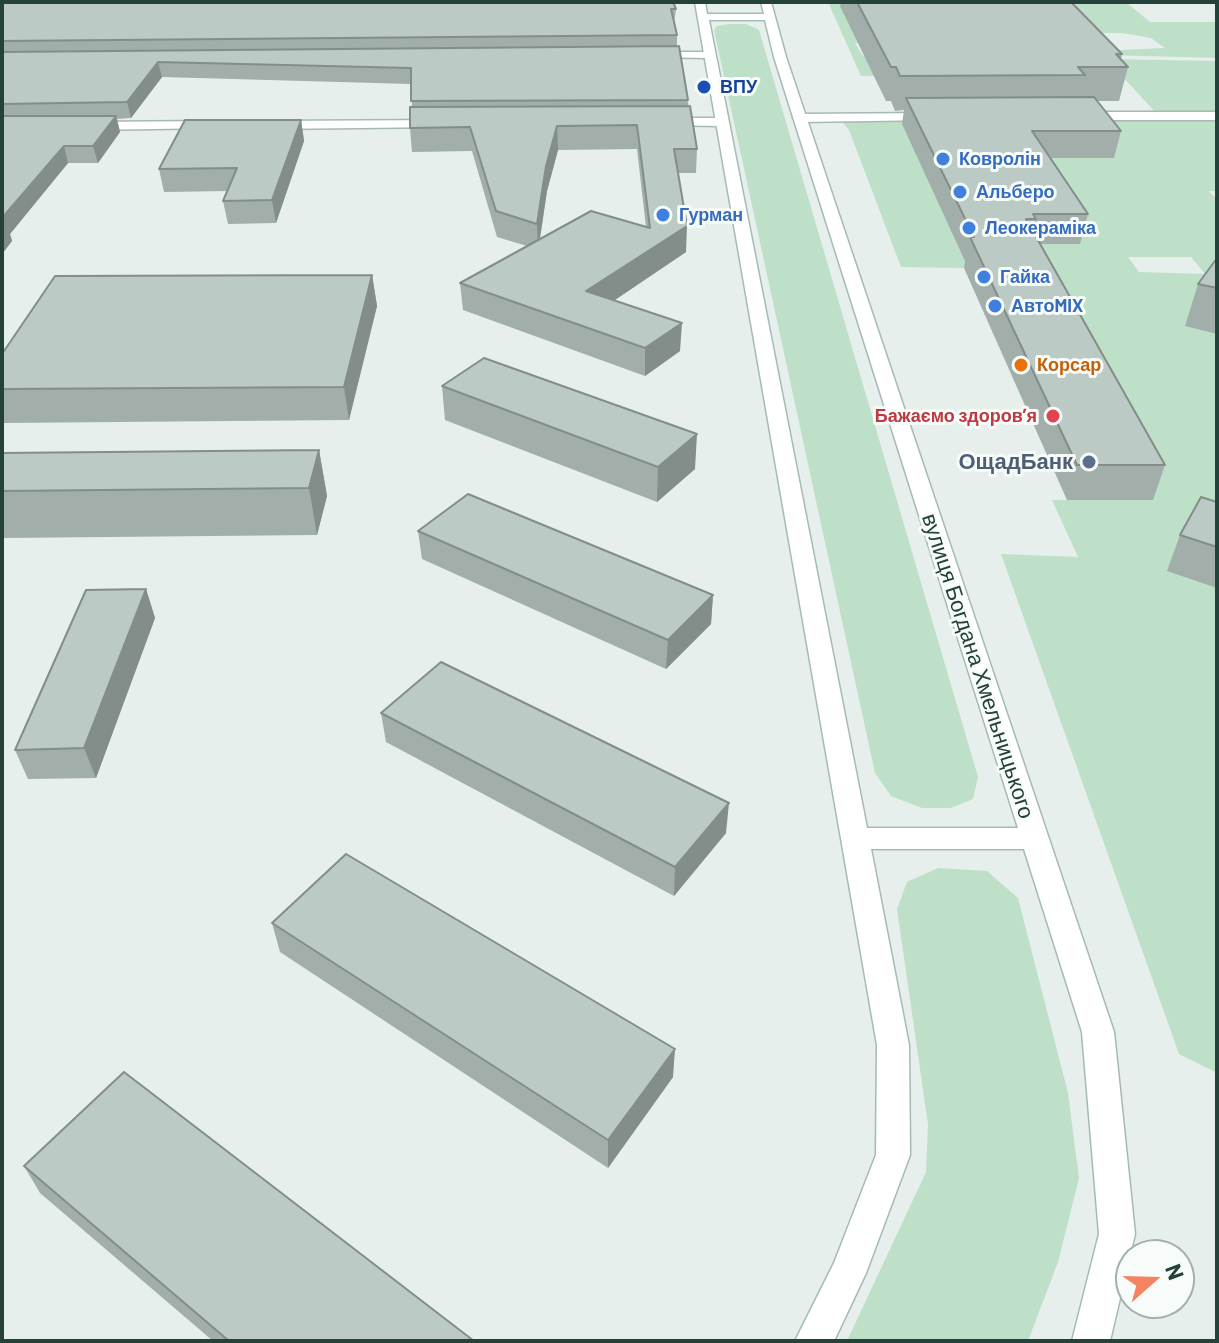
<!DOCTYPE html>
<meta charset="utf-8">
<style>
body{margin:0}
#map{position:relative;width:1219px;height:1343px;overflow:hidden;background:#e6efeb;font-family:Barlow,sans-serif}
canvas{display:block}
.frame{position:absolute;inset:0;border:4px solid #24423a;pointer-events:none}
.north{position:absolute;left:1115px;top:1239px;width:80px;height:80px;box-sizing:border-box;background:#f7fbf9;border:2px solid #a3b1ad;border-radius:50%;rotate:70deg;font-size:22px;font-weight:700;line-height:32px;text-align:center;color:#24423a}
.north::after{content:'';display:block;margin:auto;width:28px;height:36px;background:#f4845f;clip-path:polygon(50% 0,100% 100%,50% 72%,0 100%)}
</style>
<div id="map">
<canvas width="1219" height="1343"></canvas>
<div class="frame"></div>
<div class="north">N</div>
</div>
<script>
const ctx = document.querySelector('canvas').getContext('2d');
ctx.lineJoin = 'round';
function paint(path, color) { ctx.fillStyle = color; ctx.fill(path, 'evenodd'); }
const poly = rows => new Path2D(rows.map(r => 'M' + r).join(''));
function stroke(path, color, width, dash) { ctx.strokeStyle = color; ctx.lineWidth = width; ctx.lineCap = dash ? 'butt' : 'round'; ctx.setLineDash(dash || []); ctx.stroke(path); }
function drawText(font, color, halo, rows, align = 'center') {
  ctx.font = font + ' Barlow,sans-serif'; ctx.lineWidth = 6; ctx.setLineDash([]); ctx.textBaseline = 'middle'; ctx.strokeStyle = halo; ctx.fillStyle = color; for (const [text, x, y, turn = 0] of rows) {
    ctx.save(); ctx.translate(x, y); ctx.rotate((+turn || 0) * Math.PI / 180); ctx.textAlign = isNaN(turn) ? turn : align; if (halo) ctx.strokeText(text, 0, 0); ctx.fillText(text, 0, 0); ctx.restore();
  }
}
paint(poly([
 [828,2,1126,2,1150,22,1217,22,1217,58,1105,55,1106,59,1217,61,1217,191,1209,191,1217,200,1217,1073,1179,1054,1001,554,1078,557,1052,500,1152,499,964,268,901,267,849,130,838,117,1158,115,1120,74,861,76],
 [1086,33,1122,33,1151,38,1165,48,1099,51],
 [1067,42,1078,55,863,56,855,43],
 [909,138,1113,158,978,158],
 [1128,257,1191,257,1205,274,1139,272],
 [729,24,746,24,759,30,978,777,973,799,951,808,922,808,891,796,875,773,714,30,717,26],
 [938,868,987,871,1018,898,1068,1093,1079,1178,1058,1262,1028,1341,847,1341,926,1172,928,1125,897,909,907,882]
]), '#bfe0c8');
const street = poly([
 [651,52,708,52,714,55,708,58,647,57,645,55,651,52],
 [1217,112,1217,120,1079,120,1073,116,1079,112,1217,112],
 [935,113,939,114,939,120,799,122,793,118,799,114,935,113],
 [659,118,721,118,727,122,721,126,654,125,654,119,659,118],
 [442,120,448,124,447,127,271,129,265,125,271,121,442,120],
 [214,121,219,122,219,128,87,130,81,126,87,122,214,121]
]);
const secondary = poly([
 [695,2,705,2,707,14,764,14,761,2,771,2,786,57,1114,1032,1135,1234,1110,1341,1072,1341,1099,1234,1082,1032,1024,849,871,849,909,1045,910,1155,866,1273,834,1341,795,1341,834,1263,876,1155,877,1045,695,2],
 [709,20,765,20,774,57,1018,828,867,828,709,20]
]);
stroke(street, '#a8b8b2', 3);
stroke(secondary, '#a4bbb3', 3);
paint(street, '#fff');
paint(secondary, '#fff');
paint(poly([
 [2,2,676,9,674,24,677,35,677,46,697,149,696,173,678,173,686,252,614,300,680,351,645,376,463,310,460,283,527,246,497,237,472,151,412,152,410,128,412,107,411,84,162,77,131,118,117,119,120,132,98,163,68,163,10,234,12,241,2,254],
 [637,149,646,227,540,239,547,191,558,150],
 [841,2,1071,2,1122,54,1121,59,1128,67,1119,101,1097,101,1121,131,1114,158,1051,158,1088,214,1080,244,1040,244,1165,465,1153,500,1067,500,964,268,965,261,902,124,904,110,895,111,891,101,886,101,840,6],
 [301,120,304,141,276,223,228,224,223,201,228,191,164,192,159,169],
 [1217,258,1217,334,1185,326,1198,284],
 [372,275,377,306,349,420,2,423,2,354],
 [442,386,695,469,657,502,445,420],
 [319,450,327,496,317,535,2,538,2,453],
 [1217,502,1217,588,1167,571,1180,535],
 [418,531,713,595,711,624,666,669,422,559],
 [146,589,155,618,96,778,28,779,15,750],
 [381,713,726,833,674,896,386,742],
 [272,923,673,1077,608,1168,280,952],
 [24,1166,474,1341,213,1341,40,1193]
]), '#a1aea9');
paint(poly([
 [158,62,162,77,131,118,127,102],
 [116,116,120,132,98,163,93,146],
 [301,120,304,141,276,223,272,200],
 [557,126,558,150,547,191,538,250,537,224,546,166],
 [64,146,68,163,10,234,12,241,2,254,2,218],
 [687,226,686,252,587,319,586,291],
 [372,275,377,306,349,420,344,387],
 [682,323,680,351,645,376,645,348],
 [697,434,695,469,657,502,658,467],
 [319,450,327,496,317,535,309,488],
 [146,589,155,618,96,778,84,748],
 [713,595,711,624,666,669,668,640],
 [729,803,726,833,674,896,675,867],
 [675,1049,673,1077,608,1168,608,1140]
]), '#838d89');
const building = poly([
 [2,2,673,2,676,9,671,9,677,35,2,41,2,2],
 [857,2,1071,2,1122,54,1116,54,1128,67,1078,67,1085,75,900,76,896,67,891,67,857,2],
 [679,46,688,100,411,101,411,68,158,62,127,102,2,104,2,52,679,46],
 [1094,97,1121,131,1032,131,1088,214,1033,214,1036,219,1026,219,1165,465,1077,465,970,237,974,237,906,98,1094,97],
 [690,106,697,149,674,149,687,226,586,291,682,323,645,348,460,283,591,211,650,228,637,125,557,126,546,166,537,224,496,211,470,127,410,128,410,107,690,106],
 [2,116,116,116,93,146,64,146,2,218,2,116],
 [185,120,301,120,272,200,223,201,237,168,159,169,185,120],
 [1217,258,1217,288,1198,284,1217,258],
 [372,275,344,387,2,389,2,354,55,276,372,275],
 [484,358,697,434,658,467,442,386,484,358],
 [319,450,309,488,2,491,2,453,319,450],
 [468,494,713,595,668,640,418,531,468,494],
 [1201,497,1217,502,1217,547,1180,535,1201,497],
 [146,589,84,748,15,750,86,590,146,589],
 [441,662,729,803,675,867,381,713,441,662],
 [346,854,675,1049,608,1140,272,923,346,854],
 [124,1072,474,1341,229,1341,24,1166,124,1072]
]);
paint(building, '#bbcac4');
stroke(building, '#838d89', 2);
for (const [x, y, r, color] of [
 [704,87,8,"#1a4fb4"],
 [943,159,8,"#3f7fe0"],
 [960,192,8,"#3f7fe0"],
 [663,215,8,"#3f7fe0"],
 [969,228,8,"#3f7fe0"],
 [984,277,8,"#3f7fe0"],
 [995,306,8,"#3f7fe0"],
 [1021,365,8,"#e8710a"],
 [1053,416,8,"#e0444e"],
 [1089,462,8,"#5c6f8a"]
]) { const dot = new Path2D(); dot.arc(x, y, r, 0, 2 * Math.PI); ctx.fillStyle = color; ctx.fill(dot); stroke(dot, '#f7fbf9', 3); }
drawText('bold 18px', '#164399', '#f7fbf9', [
 ["ВПУ",720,87]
], 'left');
drawText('bold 18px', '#366cbe', '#f7fbf9', [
 ["Ковролін",959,159],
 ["Альберо",976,192],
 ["Гурман",679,215],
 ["Леокераміка",985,228],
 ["Гайка",1000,277],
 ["АвтоMIX",1011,306]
], 'left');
drawText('bold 18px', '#c56008', '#f7fbf9', [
 ["Корсар",1037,365]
], 'left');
drawText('bold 18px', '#be3a42', '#f7fbf9', [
 ["Бажаємо здоровʼя",1037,416]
], 'right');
drawText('bold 22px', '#4e5e75', '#f7fbf9', [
 ["ОщадБанк",1073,462]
], 'right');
drawText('22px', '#24423a', '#f7fbf9', [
 ["вулиця Богдана Хмельницького",978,666,72]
]);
</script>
